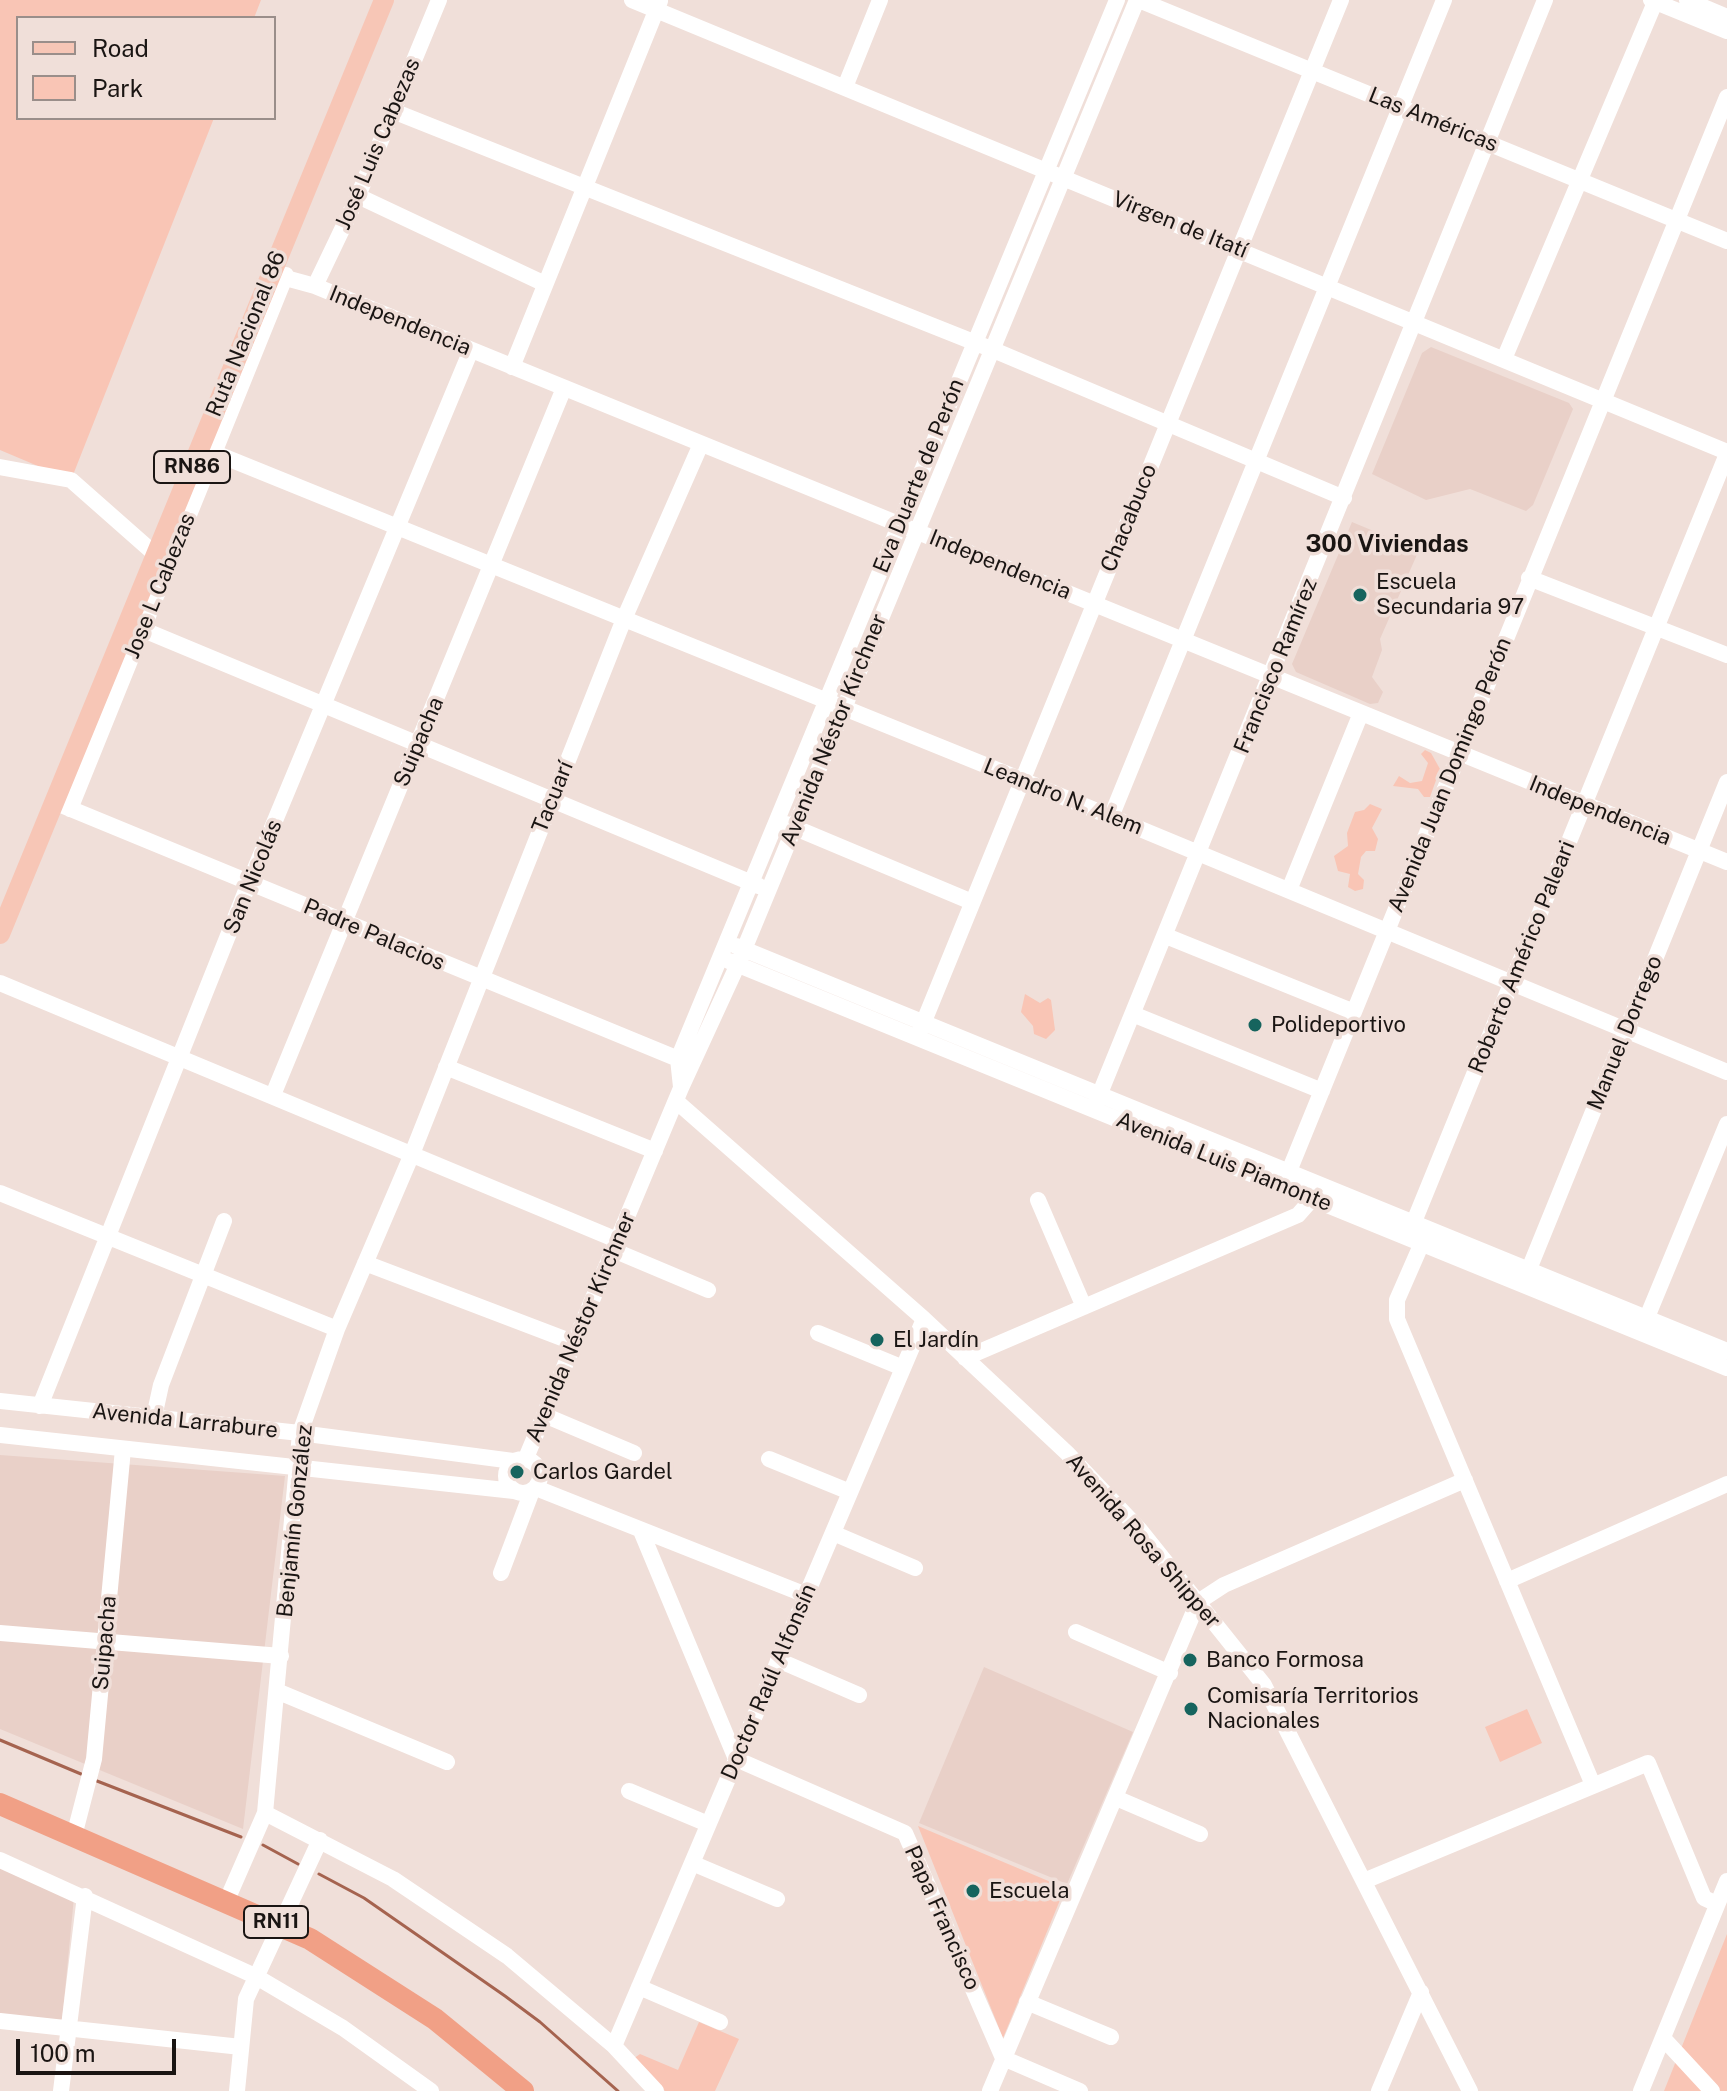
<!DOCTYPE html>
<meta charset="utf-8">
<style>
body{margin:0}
#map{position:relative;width:1727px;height:2091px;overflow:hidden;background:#f0dfd9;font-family:"Public Sans",sans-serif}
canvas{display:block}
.legend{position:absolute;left:16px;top:16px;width:260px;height:104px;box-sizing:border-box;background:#f0dfd9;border:2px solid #9a8e8a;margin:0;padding:10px 14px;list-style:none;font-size:24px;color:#1a1513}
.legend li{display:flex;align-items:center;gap:16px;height:40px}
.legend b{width:40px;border:2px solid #9a8e8a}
.scale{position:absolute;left:16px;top:2039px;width:160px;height:36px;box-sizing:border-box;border:4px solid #1a1513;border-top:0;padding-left:10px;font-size:24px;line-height:28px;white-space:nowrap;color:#1a1513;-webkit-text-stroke:6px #f0dfd9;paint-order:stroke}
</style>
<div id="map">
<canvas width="1727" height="2091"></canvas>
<ul class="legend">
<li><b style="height:10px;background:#f7c6b6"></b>Road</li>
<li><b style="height:22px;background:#f9c5b5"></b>Park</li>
</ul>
<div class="scale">100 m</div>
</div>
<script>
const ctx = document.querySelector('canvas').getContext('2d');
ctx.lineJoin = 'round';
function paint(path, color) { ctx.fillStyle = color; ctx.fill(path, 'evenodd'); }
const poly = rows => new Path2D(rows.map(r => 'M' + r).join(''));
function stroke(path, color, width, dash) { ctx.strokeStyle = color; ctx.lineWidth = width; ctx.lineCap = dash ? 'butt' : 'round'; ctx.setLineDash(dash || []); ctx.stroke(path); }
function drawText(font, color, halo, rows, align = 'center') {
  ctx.font = font + ' "Public Sans",sans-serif'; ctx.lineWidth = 7; ctx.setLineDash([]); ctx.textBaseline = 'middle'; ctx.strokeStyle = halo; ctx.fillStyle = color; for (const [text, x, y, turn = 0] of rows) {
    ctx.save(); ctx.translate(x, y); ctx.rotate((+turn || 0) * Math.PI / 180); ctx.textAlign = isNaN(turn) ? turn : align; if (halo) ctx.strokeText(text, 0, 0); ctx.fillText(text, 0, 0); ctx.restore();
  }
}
paint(poly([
 [1431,347,1569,403,1573,409,1533,505,1526,511,1470,489,1426,500,1372,474,1422,353],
 [1352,522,1419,550,1380,639,1382,650,1372,677,1383,692,1378,703,1370,704,1296,672,1292,664],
 [0,1455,285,1476,243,1829,0,1729],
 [984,1667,1133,1732,1067,1884,919,1823],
 [0,1865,74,1897,62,2022,0,2016]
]), '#e9d0c8');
paint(poly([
 [0,0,261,0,254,18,18,18,18,118,214,118,71,480,0,450],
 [1425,750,1431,753,1440,769,1430,797,1424,797,1418,789,1393,786,1399,776,1410,783,1422,781,1428,763,1421,754],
 [1370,804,1382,809,1372,828,1378,839,1375,851,1366,851,1361,857,1358,874,1364,880,1363,889,1355,891,1348,887,1350,874,1338,871,1334,856,1348,846,1347,833,1355,812,1364,810],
 [1025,994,1040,1003,1048,998,1051,1000,1055,1030,1046,1039,1034,1034,1033,1026,1021,1012],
 [1527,1709,1542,1743,1500,1762,1485,1727],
 [918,1826,1065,1888,1003,2038],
 [1727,1934,1727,2091,1664,2091],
 [699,2022,739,2039,715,2091,665,2091,633,2059,640,2054,678,2070]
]), '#f9c5b5');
stroke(poly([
 [0,1740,81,1774],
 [97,1781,241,1837],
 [263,1845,298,1864],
 [319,1874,364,1898,505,1996,540,2022,618,2091]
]), '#a5634f', 3);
stroke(poly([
 [632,0,1727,452],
 [1139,0,1727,241],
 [1651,0,1727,31],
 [1687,0,1727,17],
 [845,87,880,0],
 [393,111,991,349,1344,498],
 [358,196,545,284],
 [271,274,315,286,1727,862],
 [315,286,358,196,439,0],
 [1504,359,1656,0],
 [512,367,660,1],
 [200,447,1022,780,1727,1072],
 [0,467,71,480,156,555],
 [1529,578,1727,655],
 [127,623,759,886],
 [54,802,688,1063],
 [70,809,286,275],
 [1111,817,1444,0],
 [786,824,972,902],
 [1289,890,1361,713],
 [1166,936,1354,1012],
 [736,946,1727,1351],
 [729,961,1727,1368],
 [0,983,617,1240],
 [1135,1015,1322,1091],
 [918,1036,1341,0],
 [446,1067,655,1151],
 [681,1087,678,1059,1117,0],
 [273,1095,564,388],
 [676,1101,924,1319,1067,1453,1140,1530,1264,1685,1470,2091],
 [1094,1108,1545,0],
 [1283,1186,1727,97],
 [0,1193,337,1329],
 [1038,1200,1084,1307],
 [1409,1234,1727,454],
 [1425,1236,1397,1300,1397,1319,1593,1785],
 [613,1250,708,1290],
 [365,1263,575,1343],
 [1525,1279,1727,782],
 [1643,1327,1727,1124],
 [818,1333,903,1368],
 [965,1358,1298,1215,1320,1190],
 [0,1401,300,1433,513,1461],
 [40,1406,249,883,471,350],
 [544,1415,634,1453],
 [154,1417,161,1385,224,1221],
 [0,1435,514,1491],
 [526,1458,681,1088,738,964,1137,0],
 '506 1476a17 17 0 1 1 34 0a17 17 0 1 1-34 0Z',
 [769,1459,850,1492],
 [536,1488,806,1595],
 [641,1531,736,1759,905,1833,1003,2058,1080,2091],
 [833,1533,915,1568],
 [501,1573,532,1491],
 [1507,1581,1727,1484],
 [1076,1632,1170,1673],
 [0,1633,281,1656],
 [778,1660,859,1695],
 [279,1692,447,1762],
 [629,1791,708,1824],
 [1116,1798,1200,1834],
 [265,1813,393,1879,507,1956,614,2046,656,2091],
 [74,1836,94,1759,123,1449],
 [0,1860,255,1976,343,2028,431,2091],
 [692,1863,777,1899],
 [1364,1881,1648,1763,1704,1898,1717,1904],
 [227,1900,265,1813,300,1433,337,1329,412,1154,624,619,701,444],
 [639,1987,720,2022],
 [1027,2002,1111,2037],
 [0,2021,241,2047],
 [1663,2038,1712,2091],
 [614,2046,924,1319],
 [61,2091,85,1896],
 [237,2091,246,1999,320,1840],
 [990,2091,1198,1602,1224,1585,1465,1480],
 [1379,2091,1421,1992],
 [1641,2091,1727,1881]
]), '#fff', 16);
stroke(poly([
 [0,934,384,0]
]), '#f7c6b6', 20);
stroke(poly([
 [0,1804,310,1939,435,2019,523,2091]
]), '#f1a086', 22);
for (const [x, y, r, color] of [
 [1360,595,8,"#16645e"],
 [1255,1025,8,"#16645e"],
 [877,1340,8,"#16645e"],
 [517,1472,8,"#16645e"],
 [1190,1660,8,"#16645e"],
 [1191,1709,8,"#16645e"],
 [973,1891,8,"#16645e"]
]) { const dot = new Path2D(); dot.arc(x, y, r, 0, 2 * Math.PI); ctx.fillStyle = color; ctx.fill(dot); stroke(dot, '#f0dfd9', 3); }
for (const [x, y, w] of [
 [192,467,76],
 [276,1922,64]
]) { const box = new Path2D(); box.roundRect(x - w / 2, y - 16, w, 32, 6); ctx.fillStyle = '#f0dfd9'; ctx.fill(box); stroke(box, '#1a1513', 2); }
drawText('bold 20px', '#1a1513', null, [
 ["RN86",192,467],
 ["RN11",276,1922]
]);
drawText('22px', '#1a1513', '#f0dfd9', [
 ["Las Américas",1433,120,22],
 ["José Luis Cabezas",378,144,-67],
 ["Virgen de Itatí",1180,225,22],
 ["Independencia",400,321,22],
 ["Ruta Nacional 86",246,334,-68],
 ["Eva Duarte de Perón",919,476,-68],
 ["Chacabuco",1129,518,-68],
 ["Independencia",1000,565,22],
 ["Jose L Cabezas",160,586,-68],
 ["Francisco Ramírez",1276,666,-68],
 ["Avenida Néstor Kirchner",834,730,-68],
 ["Suipacha",419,742,-67],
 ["Avenida Juan Domingo Perón",1450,775,-68],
 ["Tacuarí",553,797,-68],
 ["Leandro N. Alem",1063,797,22],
 ["Independencia",1600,811,22],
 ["San Nicolás",253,877,-68],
 ["Padre Palacios",374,935,23],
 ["Roberto Américo Paleari",1522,957,-68],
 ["Manuel Dorrego",1625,1033,-68],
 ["Avenida Luis Piamonte",1224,1162,22],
 ["Avenida Néstor Kirchner",581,1327,-67],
 ["Avenida Larrabure",185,1421,6],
 ["Benjamín González",295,1521,-84],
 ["Avenida Rosa Shipper",1143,1541,49],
 ["Suipacha",105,1643,-85],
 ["Doctor Raúl Alfonsín",769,1682,-67],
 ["Papa Francisco",942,1918,66]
]);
drawText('22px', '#1a1513', '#f0dfd9', [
 ["Escuela",1376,582],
 ["Secundaria 97",1376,607],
 ["Polideportivo",1271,1025],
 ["El Jardín",893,1340],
 ["Carlos Gardel",533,1472],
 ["Banco Formosa",1206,1660],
 ["Comisaría Territorios",1207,1696],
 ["Nacionales",1207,1721],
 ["Escuela",989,1891]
], 'left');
drawText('bold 24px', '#1a1513', '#f0dfd9', [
 ["300 Viviendas",1387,545]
]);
</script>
